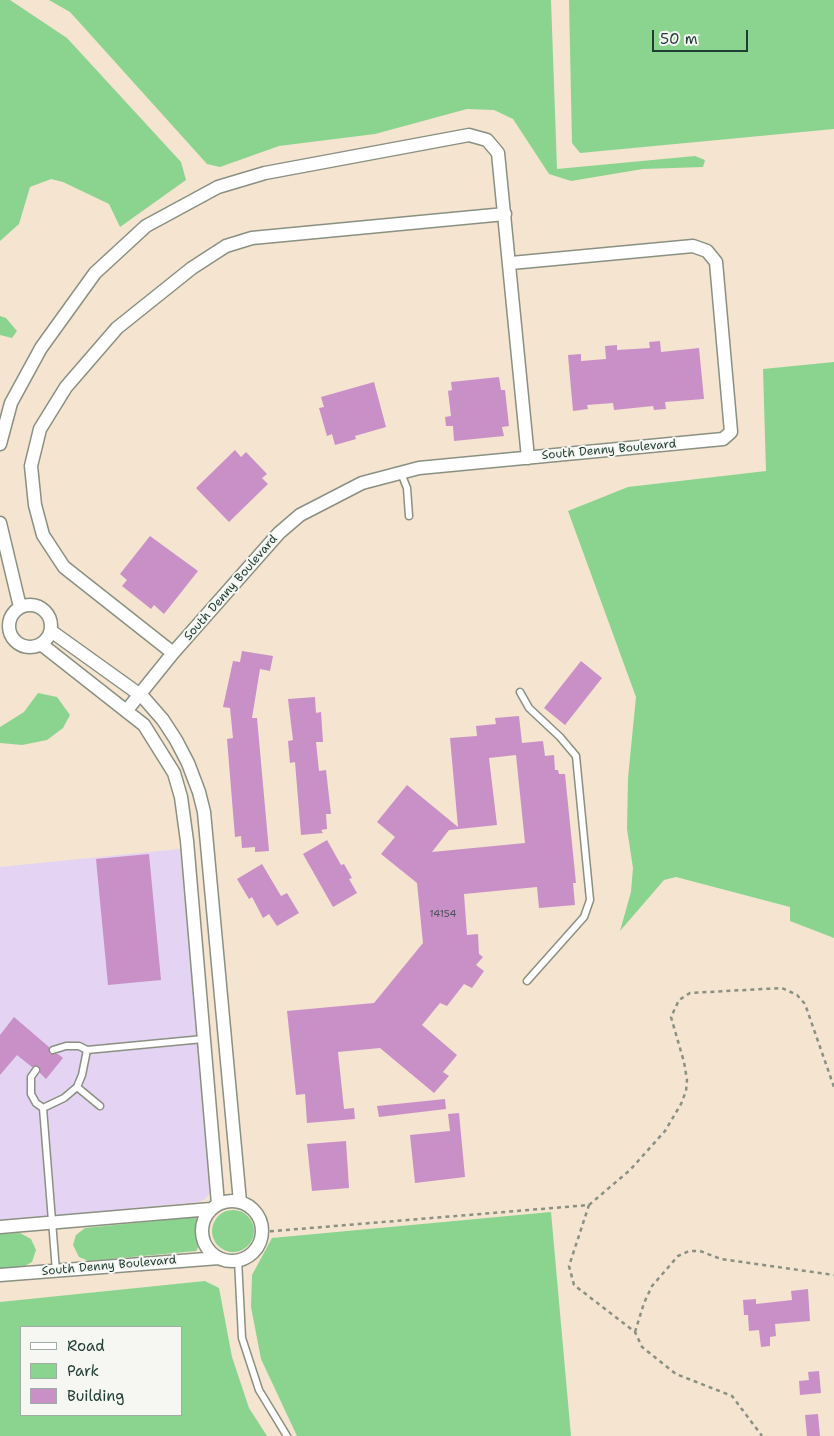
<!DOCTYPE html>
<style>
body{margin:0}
#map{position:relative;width:834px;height:1436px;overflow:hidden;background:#f4e4d0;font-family:"Shantell Sans",sans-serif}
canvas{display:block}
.legend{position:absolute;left:20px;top:1326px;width:162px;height:90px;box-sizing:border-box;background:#f6f6f2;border:1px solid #a0aca6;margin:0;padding:6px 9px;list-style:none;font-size:15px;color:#1f3d34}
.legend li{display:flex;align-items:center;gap:10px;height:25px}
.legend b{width:25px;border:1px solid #a0aca6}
.scale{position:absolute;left:652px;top:30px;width:96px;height:22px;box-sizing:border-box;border:2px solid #1f3d34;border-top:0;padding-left:6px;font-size:15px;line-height:18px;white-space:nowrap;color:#1f3d34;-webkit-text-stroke:4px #f6f6f2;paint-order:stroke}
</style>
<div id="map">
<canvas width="834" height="1436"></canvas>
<ul class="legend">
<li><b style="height:6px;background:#fff"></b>Road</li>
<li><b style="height:14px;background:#8bd48f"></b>Park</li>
<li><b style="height:14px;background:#c990c8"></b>Building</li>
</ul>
<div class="scale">50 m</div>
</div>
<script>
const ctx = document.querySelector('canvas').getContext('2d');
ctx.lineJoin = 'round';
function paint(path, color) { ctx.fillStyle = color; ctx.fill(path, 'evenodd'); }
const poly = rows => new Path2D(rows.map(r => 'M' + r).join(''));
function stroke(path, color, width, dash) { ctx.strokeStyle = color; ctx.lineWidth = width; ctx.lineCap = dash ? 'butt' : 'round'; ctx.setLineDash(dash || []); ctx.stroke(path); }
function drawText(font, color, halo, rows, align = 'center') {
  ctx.font = font + ' "Shantell Sans",sans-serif'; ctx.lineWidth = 4; ctx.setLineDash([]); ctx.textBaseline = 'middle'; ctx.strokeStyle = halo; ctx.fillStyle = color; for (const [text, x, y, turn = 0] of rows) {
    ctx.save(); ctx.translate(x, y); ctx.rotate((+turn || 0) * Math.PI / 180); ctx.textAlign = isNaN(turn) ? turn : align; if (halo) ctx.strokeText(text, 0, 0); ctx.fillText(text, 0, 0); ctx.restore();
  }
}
paint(poly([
 [180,849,212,1190,204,1200,199,1202,0,1221,0,867]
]), '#e4d3f2');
paint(poly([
 [0,0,10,0,67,38,181,162,186,180,120,227,109,204,63,182,51,179,30,187,19,224,0,241],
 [49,0,551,0,557,169,695,156,705,160,703,167,643,169,571,181,549,174,513,119,494,110,467,109,375,134,279,146,220,167,207,164,70,12],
 [569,0,834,0,834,129,580,153,572,143],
 [0,316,6,318,17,331,12,338,0,335],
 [834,362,834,938,790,921,790,907,676,877,664,880,620,931,631,892,633,868,627,829,628,778,636,697,568,511,628,487,766,471,763,369],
 [38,693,57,697,70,715,63,728,47,740,22,745,0,743,0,727,24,712],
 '212 1231a21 21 0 1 1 42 0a21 21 0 1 1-42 0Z',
 [551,1212,571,1436,297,1436,261,1359,251,1307,252,1275,272,1238],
 [194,1217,197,1219,195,1230,198,1248,196,1251,89,1261,79,1257,73,1245,76,1235,85,1228],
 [20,1233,31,1239,36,1250,32,1262,23,1267,0,1269,0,1234],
 [205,1281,219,1288,232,1357,249,1408,267,1436,0,1436,0,1302],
 [21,1327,181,1327,181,1415,21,1415]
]), '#8bd48f');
paint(poly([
 [660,341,661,352,699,348,704,399,665,402,666,409,654,410,653,406,614,410,613,403,587,405,588,409,573,411,568,355,581,354,581,361,606,359,605,346,617,345,617,350,650,348,649,342],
 [499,377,501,390,505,390,509,426,502,427,504,436,454,441,453,426,446,426,445,417,451,416,448,391,452,390,451,382],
 [374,382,386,427,355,436,356,439,335,445,332,434,327,436,319,408,324,407,321,397],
 [235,450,241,457,246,452,267,474,262,478,268,484,229,522,196,488],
 [150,536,198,571,164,614,154,605,151,609,122,586,127,580,120,574],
 [242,651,273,656,270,671,260,669,252,718,257,718,269,851,255,852,255,847,242,848,241,836,235,837,227,739,233,738,230,708,223,707,233,661,240,662],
 [581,661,602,678,565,725,544,708],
 [315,697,316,713,321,712,323,742,316,742,319,771,326,770,331,814,326,814,327,829,321,830,323,833,301,835,295,762,290,763,288,741,293,740,288,699],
 [519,716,522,743,543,741,545,756,554,755,555,770,558,770,559,774,565,774,576,883,573,883,575,905,539,908,537,887,464,894,467,935,478,934,479,954,483,957,476,965,484,971,472,988,464,984,447,1006,440,1003,422,1025,457,1055,443,1072,449,1076,434,1093,380,1048,338,1052,344,1109,354,1108,355,1119,307,1123,305,1094,296,1095,287,1011,374,1003,423,943,417,883,381,854,395,837,377,822,407,785,458,827,450,738,477,736,476,726,496,724,495,718],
 [516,755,525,843,432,852,449,830,497,825,489,758],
 [327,840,341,865,344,864,352,878,349,879,357,893,333,907,303,854],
 [149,854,161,980,108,985,96,859],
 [262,864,281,896,287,893,299,913,277,926,269,914,263,918,252,897,249,899,237,879],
 [14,1017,49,1047,50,1054,58,1054,63,1058,46,1079,40,1073,39,1066,32,1067,17,1055,0,1075,0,1035],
 [445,1099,446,1109,379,1117,377,1106],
 [459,1113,465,1177,415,1183,410,1135,450,1131,448,1114],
 [346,1141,349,1188,312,1191,307,1144],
 [808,1289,810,1321,775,1324,776,1336,770,1337,770,1346,761,1347,759,1330,749,1331,748,1315,744,1315,743,1300,756,1299,756,1304,792,1300,791,1291],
 [819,1371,821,1393,800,1395,799,1381,809,1380,808,1372],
 [818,1414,820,1436,807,1436,805,1415]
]), '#c990c8');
const lane = poly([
 [401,473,407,488,409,516],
 [520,692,529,708,560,737,576,756,590,900,584,917,527,981],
 [87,1050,203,1039],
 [36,1070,31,1077,31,1094,36,1103,43,1108,64,1098,77,1087,82,1075,87,1050,79,1046,66,1046,53,1050],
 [77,1087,100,1106],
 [43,1108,56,1271],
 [238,1260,242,1338,259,1390,287,1436]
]);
const street = poly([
 [0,444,11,403,41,348,95,273,146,226,218,187,265,173,469,135,487,140,498,153,528,458],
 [0,523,20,607],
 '9 626a21 21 0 1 1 42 0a21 21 0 1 1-42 0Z',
 [51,631,143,697,163,720,176,740,188,763,199,792,204,812,240,1202],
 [41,644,144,725,174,773,181,797,187,841,218,1204],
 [173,653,64,567,43,535,35,505,31,466,40,429,66,387,117,328,192,268,226,246,252,238,505,214],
 [127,710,173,653,279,533,300,515,362,483,419,468,723,439,731,432,716,262,707,251,693,246,511,263],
 '202 1231a30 30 0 1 1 60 0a30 30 0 1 1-60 0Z',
 [0,1227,211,1209],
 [0,1275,219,1258]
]);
stroke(lane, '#8a9082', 9);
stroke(street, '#8a9082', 15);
stroke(poly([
 [589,1205,630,1170,665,1131,681,1104,686,1091,687,1080,684,1062,671,1017,679,1000,690,993,782,988,797,995,805,1004,834,1087],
 [262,1232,589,1205,569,1266,574,1285,635,1332,642,1347,676,1374,732,1396,762,1436],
 [635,1332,644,1303,652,1286,678,1256,689,1251,700,1251,721,1259,834,1275]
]), '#8a9082', 2.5, [4, 4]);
stroke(lane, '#fff', 6);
stroke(street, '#fff', 12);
drawText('10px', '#4a5259', null, [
 ["14154",443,914]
]);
drawText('12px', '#1f3d34', '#f6f6f2', [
 ["South Denny Boulevard",609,450,-5],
 ["South Denny Boulevard",231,588,-49],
 ["South Denny Boulevard",109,1266,-5]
]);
</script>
